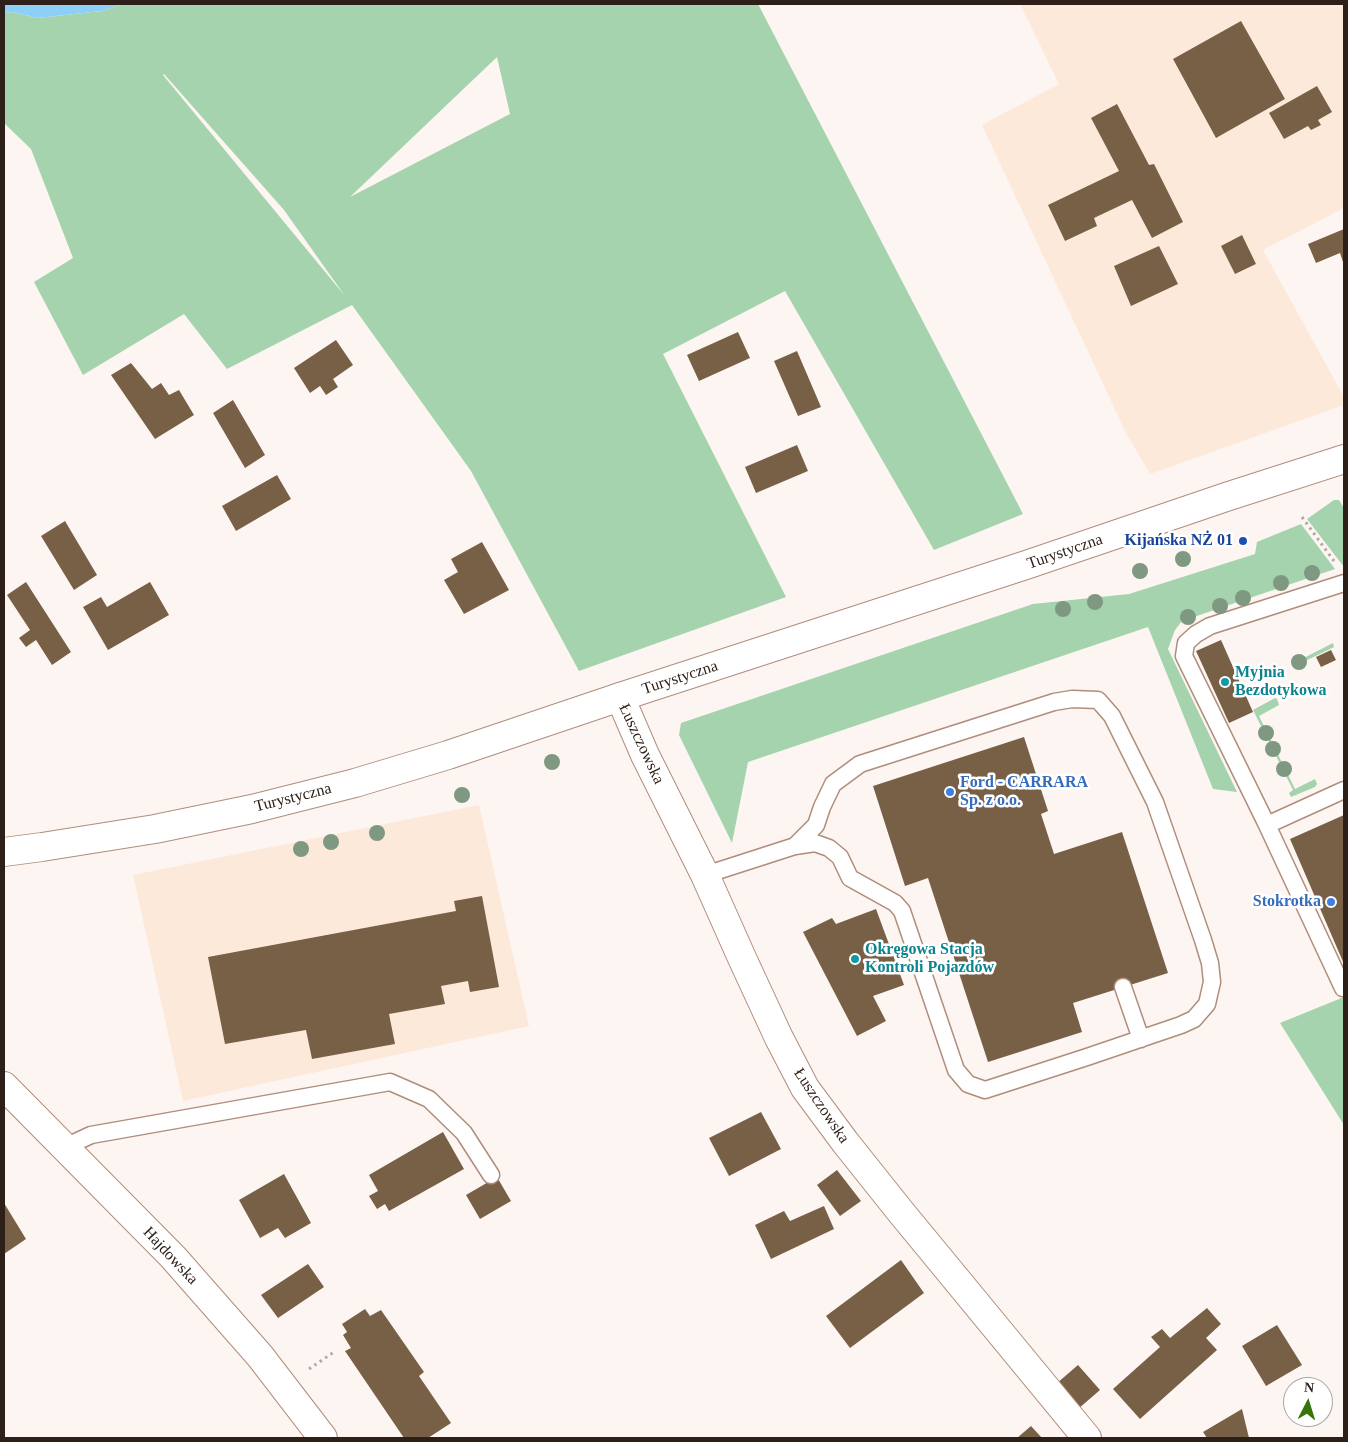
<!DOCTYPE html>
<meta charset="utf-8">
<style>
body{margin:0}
#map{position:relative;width:1348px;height:1442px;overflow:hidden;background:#fdf5f1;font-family:Georgia,serif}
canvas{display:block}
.frame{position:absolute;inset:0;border:5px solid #2e2019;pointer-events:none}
.north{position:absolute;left:1283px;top:1377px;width:50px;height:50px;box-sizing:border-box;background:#fff;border:1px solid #aba6a3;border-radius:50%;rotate:5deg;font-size:14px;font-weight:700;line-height:20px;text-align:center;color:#2e2019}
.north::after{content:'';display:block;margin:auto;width:18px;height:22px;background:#377307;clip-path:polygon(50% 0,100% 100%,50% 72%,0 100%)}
</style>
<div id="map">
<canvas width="1348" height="1442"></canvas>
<div class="frame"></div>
<div class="north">N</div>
</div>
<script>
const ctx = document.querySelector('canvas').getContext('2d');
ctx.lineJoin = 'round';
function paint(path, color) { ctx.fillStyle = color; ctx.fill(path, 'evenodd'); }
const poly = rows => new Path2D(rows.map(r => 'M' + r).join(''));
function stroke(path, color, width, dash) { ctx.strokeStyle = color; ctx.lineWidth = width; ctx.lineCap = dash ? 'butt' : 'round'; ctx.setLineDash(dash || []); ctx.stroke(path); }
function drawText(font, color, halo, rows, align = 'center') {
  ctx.font = font + ' Georgia,serif'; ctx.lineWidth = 5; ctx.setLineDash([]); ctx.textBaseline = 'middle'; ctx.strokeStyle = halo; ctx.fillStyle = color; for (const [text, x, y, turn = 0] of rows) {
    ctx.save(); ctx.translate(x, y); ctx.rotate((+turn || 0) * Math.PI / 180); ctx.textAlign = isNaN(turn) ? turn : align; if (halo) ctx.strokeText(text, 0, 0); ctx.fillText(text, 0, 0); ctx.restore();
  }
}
paint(poly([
 [1020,4,1344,4,1344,208,1263,250,1344,397,1344,405,1150,474,1126,433,982,125,1059,84],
 [479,805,529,1026,183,1101,133,875]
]), '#fde9da');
paint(poly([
 [122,4,758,4,1023,514,934,550,785,291,663,354,786,597,579,671,471,471,352,305,227,369,184,314,83,375,34,282,73,258,31,149,4,123,4,13,12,12,38,18,102,11],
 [497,57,510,114,350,197],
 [164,74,284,210,345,296,163,75],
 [1334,500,1339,500,1344,508,1344,567,1307,519],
 [1301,524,1335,569,1182,621,1175,630,1168,649,1237,792,1213,789,1148,627,748,762,732,843,679,735,681,723,1033,604,1129,594,1255,554,1257,542],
 [1333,643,1334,647,1293,667,1292,664],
 [1275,698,1277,699,1279,705,1259,716,1295,789,1315,779,1317,784,1315,787,1291,797,1289,793,1293,790,1253,710],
 [1344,997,1344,1125,1280,1023]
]), '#a5d3ad');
paint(poly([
 [4,4,122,4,102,11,38,18,12,12,4,13]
]), '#8cd0f8');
paint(poly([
 [1241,21,1285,99,1216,138,1173,59],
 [1317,86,1332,112,1318,120,1321,125,1311,130,1308,126,1284,139,1269,113],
 [1117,104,1149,165,1154,164,1183,222,1152,238,1132,200,1094,218,1097,226,1065,241,1048,205,1119,171,1091,118],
 [1344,229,1344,265,1340,253,1316,263,1308,244],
 [1242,235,1256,264,1235,274,1221,246],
 [1159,246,1178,284,1131,306,1114,266],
 [738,332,750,358,699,381,687,355],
 [336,340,353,365,333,379,338,387,326,395,320,386,310,393,294,368],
 [797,351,821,407,798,416,774,361],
 [131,363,152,389,161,383,169,395,179,390,194,415,155,439,111,375],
 [233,400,265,455,245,468,213,413],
 [797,445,808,471,756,493,745,467],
 [277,475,291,499,236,531,222,506],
 [65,521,97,575,74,590,41,536],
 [482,542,509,590,464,614,444,580,458,572,451,559],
 [26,582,71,652,52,665,36,640,26,647,19,638,30,630,7,595],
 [150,582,169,615,108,650,83,607,101,597,107,607],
 [1221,640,1253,712,1229,723,1196,651],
 [1331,650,1336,660,1321,667,1316,657],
 [1024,737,1048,811,1041,814,1054,854,1122,832,1168,973,1073,1003,1082,1032,988,1062,928,878,905,886,873,786],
 [1344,815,1344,964,1290,839],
 [482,896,499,987,470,992,468,981,441,986,445,1004,389,1014,395,1044,312,1059,306,1030,225,1044,208,957,456,911,454,901],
 [876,909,904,985,873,996,886,1021,857,1036,803,932,832,918,836,924],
 [761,1112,781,1149,729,1176,709,1138],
 [443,1132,464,1169,389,1211,385,1204,377,1209,369,1196,378,1191,369,1175],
 [837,1170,861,1201,840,1216,817,1185],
 [284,1174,311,1223,285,1238,278,1228,260,1238,239,1200],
 [497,1177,511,1201,480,1219,466,1195],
 [4,1203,26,1239,4,1254],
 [824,1206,834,1229,771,1259,755,1225,784,1211,790,1221],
 [901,1260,924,1293,850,1348,826,1316],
 [308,1264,324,1287,278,1318,261,1295],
 [1207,1308,1221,1324,1206,1338,1217,1350,1140,1419,1113,1389,1160,1347,1151,1337,1162,1329,1170,1338],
 [365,1309,370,1316,381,1310,424,1372,419,1376,451,1423,428,1438,404,1438,345,1351,351,1348,343,1335,347,1332,342,1324],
 [1277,1325,1302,1365,1266,1386,1242,1346],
 [1078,1365,1100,1390,1078,1409,1056,1384],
 [1242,1409,1249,1438,1207,1438,1203,1432],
 [1031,1426,1042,1438,1017,1438]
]), '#786046');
const service = poly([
 [1344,583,1210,626,1196,634,1186,643,1184,656,1267,825,1344,790],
 [1267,825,1343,988,1344,988],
 [705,875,795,846,816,825,822,807,833,784,860,764,1054,702,1072,699,1098,700,1112,716,1155,802,1203,940,1210,963,1212,982,1207,1004,1194,1019,1181,1025,1087,1057,985,1090,968,1084,956,1070,902,911,895,903,850,878,840,857,829,848,815,843,795,846],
 [1123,987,1141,1039],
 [65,1147,91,1135,390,1082,429,1099,464,1133,491,1175]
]);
const minor = poly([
 [620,697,645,755,705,875,742,958,779,1038,805,1088,845,1142,900,1211,1087,1438],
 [4,1086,173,1257,260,1356,323,1438]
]);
const secondary = poly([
 [4,852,42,847,155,829,252,809,355,783,448,755,620,697,1026,565,1229,496,1344,459]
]);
stroke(service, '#b08d7b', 19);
stroke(minor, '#b08d7b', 30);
stroke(secondary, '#b08d7b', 30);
stroke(poly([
 [1302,517,1334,561],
 [309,1369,334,1352]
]), '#b3a9a4', 3, [2.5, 4]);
stroke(service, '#fff', 16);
stroke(minor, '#fff', 28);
stroke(secondary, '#fff', 28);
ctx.fillStyle = '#7f9882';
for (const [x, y] of [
 [1183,559],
 [1140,571],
 [1312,573],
 [1281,583],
 [1243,598],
 [1095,602],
 [1220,606],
 [1063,609],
 [1188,617],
 [1299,662],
 [1266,733],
 [1273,749],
 [552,762],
 [1284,769],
 [462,795],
 [377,833],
 [331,842],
 [301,849]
]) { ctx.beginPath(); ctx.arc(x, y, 8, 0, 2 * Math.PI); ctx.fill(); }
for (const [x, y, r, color] of [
 [1243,541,5,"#1a4fb4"],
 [1225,682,5,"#0f9aa8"],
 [950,792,5,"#3f7fe0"],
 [1331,902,5,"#3f7fe0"],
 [855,959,5,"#0f9aa8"]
]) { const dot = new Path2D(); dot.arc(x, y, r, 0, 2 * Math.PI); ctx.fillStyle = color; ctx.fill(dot); stroke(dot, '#fff', 2); }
drawText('bold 16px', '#164399', '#fff', [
 ["Kijańska NŻ 01",1233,541]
], 'right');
drawText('16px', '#2e2019', '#fff', [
 ["Turystyczna",1065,552,-19],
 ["Turystyczna",680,678,-18],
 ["Łuszczowska",641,744,65],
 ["Turystyczna",293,798,-14],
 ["Łuszczowska",821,1106,56],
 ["Hajdowska",170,1256,47]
]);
drawText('bold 16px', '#0d838f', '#fff', [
 ["Myjnia",1235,673],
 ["Bezdotykowa",1235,691],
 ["Okręgowa Stacja",865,950],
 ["Kontroli Pojazdów",865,968]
], 'left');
drawText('bold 16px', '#366cbe', '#fff', [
 ["Ford - CARRARA",960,783],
 ["Sp. z o.o.",960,801],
 ["Stokrotka",1321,902,"right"]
], 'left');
</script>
